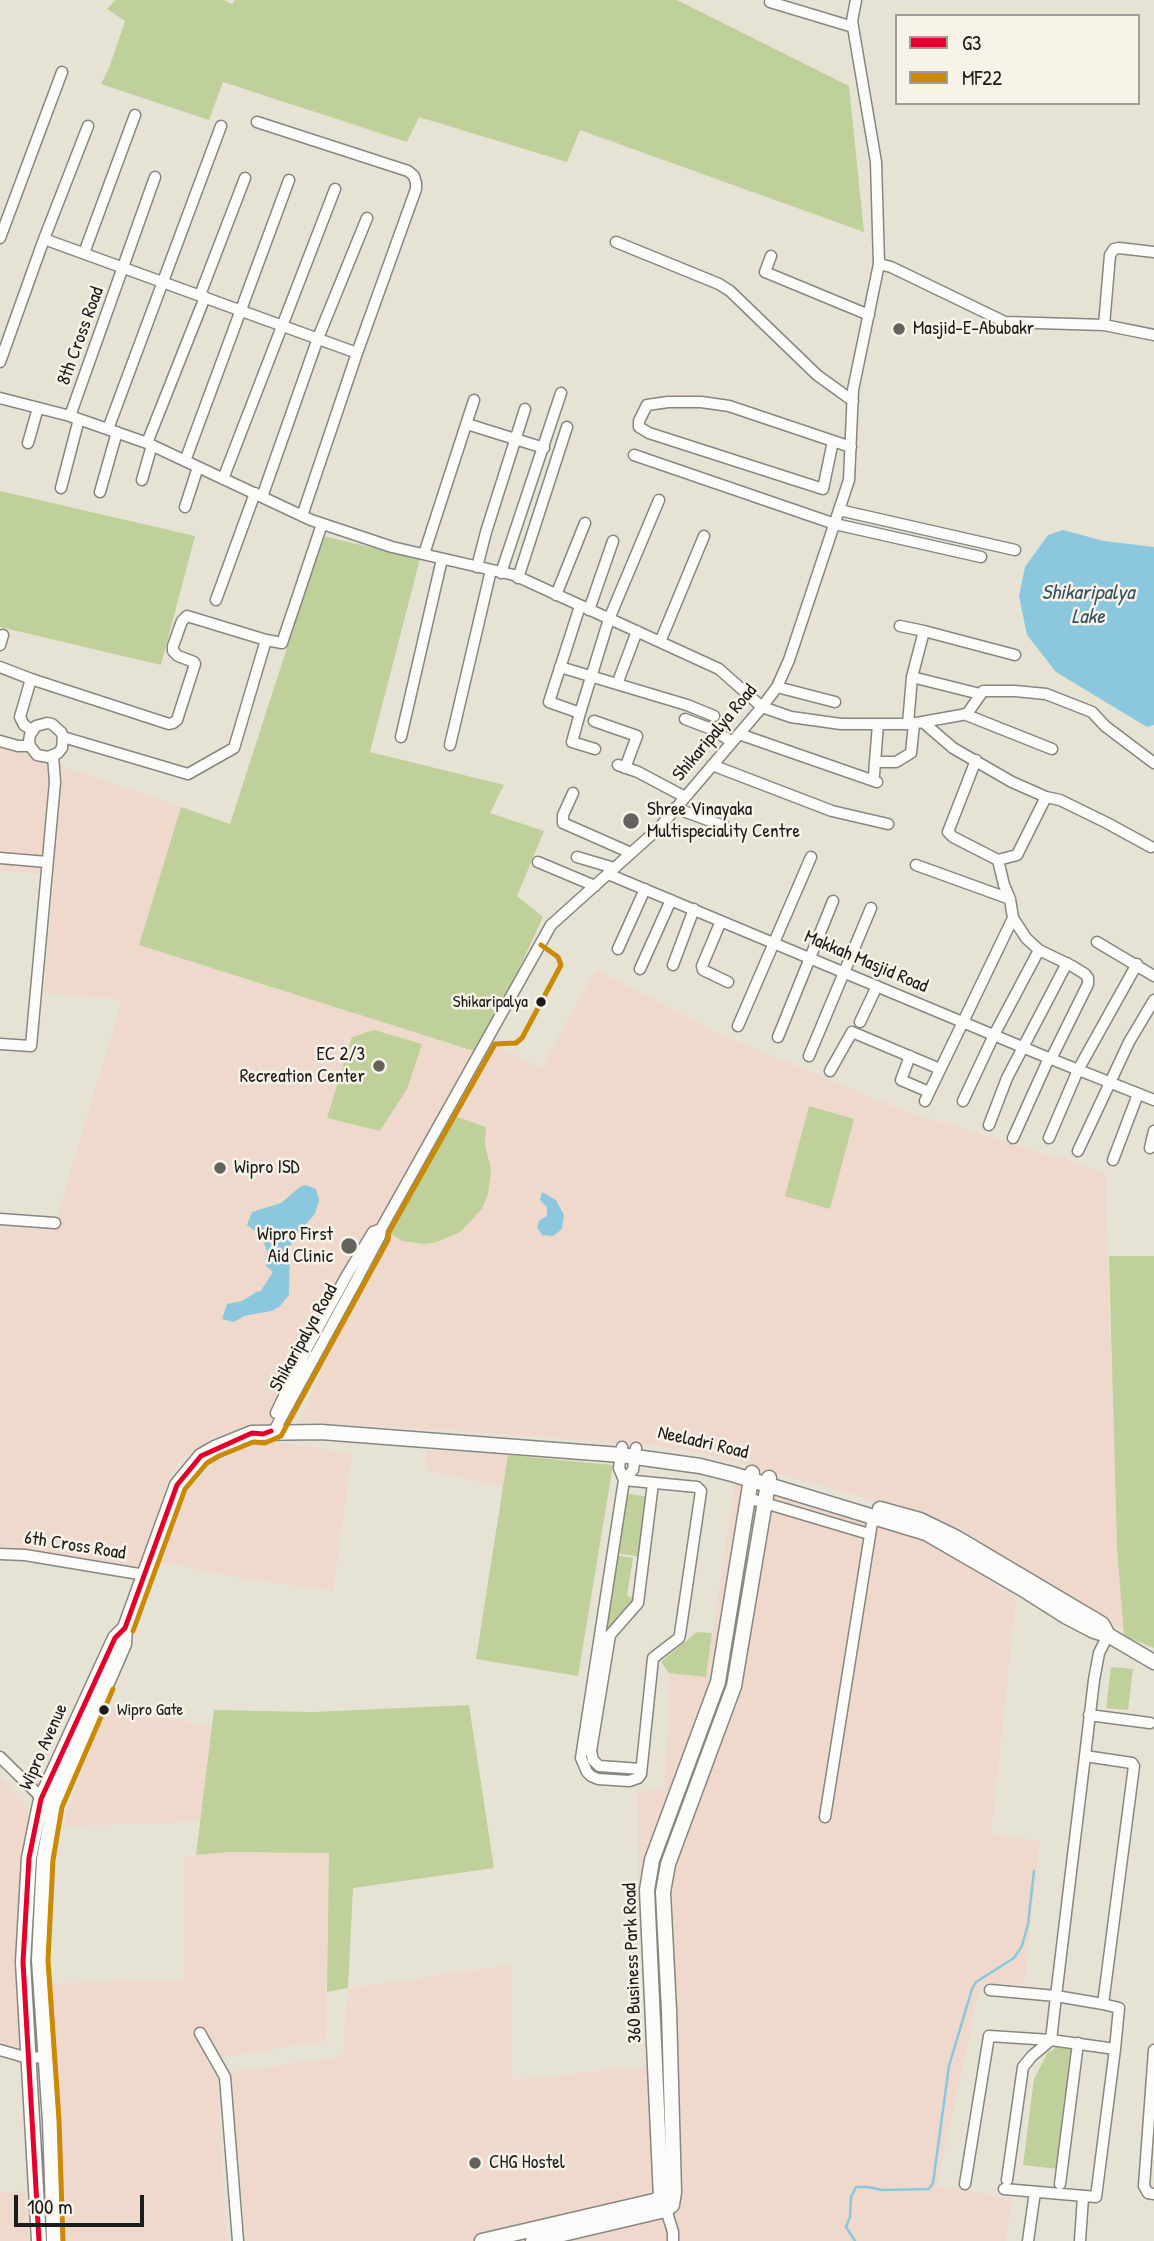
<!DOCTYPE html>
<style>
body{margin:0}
#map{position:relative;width:1154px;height:2241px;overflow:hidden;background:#e6e3d5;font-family:"Patrick Hand",sans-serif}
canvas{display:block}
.legend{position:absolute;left:895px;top:14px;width:245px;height:91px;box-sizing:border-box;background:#f7f3e8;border:2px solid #9f9d96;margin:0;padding:9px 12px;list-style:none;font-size:21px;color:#1c1c1c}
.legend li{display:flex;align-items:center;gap:14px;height:35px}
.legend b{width:35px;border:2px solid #9f9d96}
.scale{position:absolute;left:14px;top:2195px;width:130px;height:32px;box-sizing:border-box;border:4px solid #1c1c1c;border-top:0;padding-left:9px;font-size:21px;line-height:24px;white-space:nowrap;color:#1c1c1c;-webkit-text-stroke:5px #f7f3e8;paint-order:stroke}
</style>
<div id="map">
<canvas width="1154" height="2241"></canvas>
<ul class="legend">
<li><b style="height:9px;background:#e4002b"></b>G3</li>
<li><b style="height:9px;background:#cb8a06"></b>MF22</li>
</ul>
<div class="scale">100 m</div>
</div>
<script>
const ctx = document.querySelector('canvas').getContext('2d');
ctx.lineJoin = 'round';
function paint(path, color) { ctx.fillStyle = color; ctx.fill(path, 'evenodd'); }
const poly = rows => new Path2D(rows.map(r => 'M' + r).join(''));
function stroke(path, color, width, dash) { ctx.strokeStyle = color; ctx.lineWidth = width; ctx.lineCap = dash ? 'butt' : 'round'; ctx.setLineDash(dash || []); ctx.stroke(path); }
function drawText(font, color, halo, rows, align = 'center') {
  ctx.font = font + ' "Patrick Hand",sans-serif'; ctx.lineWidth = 5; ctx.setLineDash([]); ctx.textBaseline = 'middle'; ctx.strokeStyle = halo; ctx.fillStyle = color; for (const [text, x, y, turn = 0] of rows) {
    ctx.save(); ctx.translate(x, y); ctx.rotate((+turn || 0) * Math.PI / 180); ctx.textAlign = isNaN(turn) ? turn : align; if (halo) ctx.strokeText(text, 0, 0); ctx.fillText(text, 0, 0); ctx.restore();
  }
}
paint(poly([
 [0,744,181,807,139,945,479,1053,487,1040,541,1068,596,969,716,1032,902,1110,1105,1172,1117,1548,1124,1629,1101,1619,968,1538,963,1529,952,1527,923,1514,703,1453,654,1446,476,1432,299,1422,363,1278,271,1431,219,1452,214,1435,202,1447,180,1460,169,1478,140,1568,0,1546,0,1244,2,1219,55,1223,122,1000,44,993,54,875,0,870],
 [261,1440,352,1453,333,1591,242,1578,156,1561,189,1488,215,1462],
 [426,1450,508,1455,503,1487,425,1470],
 [735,1484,931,1542,1016,1599,991,1834,1040,1841,1024,1985,981,1983,937,2185,1012,2199,1006,2241,245,2241,231,2072,343,2056,348,1988,511,1965,511,2080,648,2066,639,1905,638,1791,665,1790,669,1673,706,1676],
 [106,1706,212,1726,200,1822,65,1826,65,1818],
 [0,1778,31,1812,23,1851,17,1951,20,2048,0,2042],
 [230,1852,329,1853,325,2041,206,2060,217,2079,227,2241,61,2241,58,2124,46,1984,185,1979,185,1856],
 [27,2191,29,2241,0,2241,0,2192]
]), '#efd9cd');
paint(poly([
 [115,0,224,0,232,4,235,0,677,0,849,86,864,232,580,130,567,162,419,117,407,142,223,82,209,120,101,84,109,68,125,21,107,9],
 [0,491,195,536,161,665,0,627],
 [323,536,420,559,370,752,504,785,490,813,544,831,517,896,543,917,480,1053,139,945,181,807,230,824],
 [374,1030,422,1044,407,1089,380,1131,327,1118,352,1037],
 [809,1106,854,1119,830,1209,785,1196],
 [447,1111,454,1116,486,1127,485,1145,491,1169,488,1195,481,1210,460,1232,437,1242,424,1244,402,1241,382,1228],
 [1109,1256,1154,1256,1154,1648,1124,1636,1117,1548],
 [508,1455,613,1465,578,1676,476,1659],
 [624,1493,650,1497,641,1557,616,1553],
 [615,1555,633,1558,627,1596,636,1598,604,1633],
 [697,1632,712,1633,706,1677,669,1673,661,1662],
 [1111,1667,1133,1669,1128,1710,1106,1708],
 [469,1705,494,1868,353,1888,348,1988,327,1992,329,1853,230,1852,196,1855,214,1710,312,1712],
 [1055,2047,1073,2049,1058,2169,1023,2165,1034,2079,1048,2052,1052,2051]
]), '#c0d09a');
paint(poly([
 [1063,530,1104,541,1154,547,1154,725,1147,727,1056,672,1027,635,1019,596,1025,567,1048,535],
 [306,1185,316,1189,319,1200,315,1214,296,1235,290,1246,289,1295,279,1307,271,1311,244,1316,234,1322,222,1319,227,1304,242,1301,258,1291,260,1292,273,1272,266,1266,267,1251,261,1235,247,1225,252,1212,281,1203,300,1187],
 [542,1192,556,1200,564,1215,562,1229,553,1236,542,1235,537,1227,540,1220,547,1216,547,1207,540,1200]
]), '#8bc7dd');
stroke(poly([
 [855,2241,846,2227,850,2217,851,2197,856,2187,868,2187,882,2190,929,2189,933,2183,949,2066,972,1989,976,1982,1014,1958,1022,1946,1028,1924,1034,1871]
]), '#8bc7dd', 2.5);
const minor = poly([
 [770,2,853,27],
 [257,122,408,171,414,176,416,183,416,189,357,353,302,516],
 [0,238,62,72],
 [44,239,357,353],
 [616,242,719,284,730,291,817,375,853,401],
 [84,253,135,115],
 [771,256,765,272,869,315],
 [879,264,891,267,1005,322,1104,325,1110,255,1114,249,1119,248,1154,252],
 [200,295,245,178],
 [1104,325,1154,335],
 [0,362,44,239,88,126],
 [0,398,70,416,147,443,311,520,392,547,514,575,719,669,762,707,791,717,841,724,911,724,967,714,983,691,1015,691,1046,694,1092,712,1105,726,1154,763],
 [70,416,155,177],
 [467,424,544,448],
 [108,429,221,126],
 [833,441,823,489,649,433,639,427,639,421,647,405,668,402,701,402,729,406,851,447],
 [28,443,38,408],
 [147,443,205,297],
 [634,455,835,524,981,557],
 [185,461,289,180],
 [223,479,335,189],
 [142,480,152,445],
 [61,488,79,419],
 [100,492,117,432],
 [262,497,318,338,367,218],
 [185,507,198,467],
 [839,510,1015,550],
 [424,554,474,400],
 [477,567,486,532,525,409],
 [501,573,561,393],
 [518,578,567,427],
 [556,595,585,523],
 [216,600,255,493],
 [580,606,549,702,580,713,572,742,595,749],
 [589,610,613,541],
 [900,626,924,631],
 [660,642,704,536],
 [0,645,3,635],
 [0,667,31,679],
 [560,667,687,705,714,716],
 [912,677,980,694],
 [619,679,637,631],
 [777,687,835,702],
 [580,713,609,619,659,500],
 [964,714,1052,749],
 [685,719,714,730,732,742],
 [594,721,637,736,625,768],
 [924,723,953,748,1012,782,1046,797,1060,800,1107,823,1151,847],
 [908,724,912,677,924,631,1015,655],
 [32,730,24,725,20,717,31,679,169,724,173,723,177,720,195,664,194,662,178,656,173,651,173,646,182,621,187,616,266,640],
 [739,734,877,782],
 [63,737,62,748,58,753,48,757,37,755,30,746,29,741,30,735,36,726,47,723,52,724,61,732,63,737,188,774,234,748,266,640,282,643,322,524],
 [401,737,442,559],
 [0,741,18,746,30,746],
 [450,745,491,570],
 [976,760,948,832,953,837,998,860,1004,885,1010,899,1013,918,1026,938,1039,950,1072,966,1085,974,1088,978,1088,984,1051,1059],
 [875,762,896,762,911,753,914,724],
 [618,765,638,772,685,797],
 [712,765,832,811,888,824],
 [874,775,878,724],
 [573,793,563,815,563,823,631,853],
 [675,808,724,826],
 [577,857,614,868],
 [0,858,47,862],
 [998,860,1017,855,1046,797],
 [538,862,595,886],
 [916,865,1010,899],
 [608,874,1051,1059,1154,1100],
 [721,921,702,966,703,970,728,982],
 [1097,942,1154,976],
 [618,949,645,889],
 [673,965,694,909],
 [640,969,671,900],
 [860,1022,877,986],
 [738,1026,811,857],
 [778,1037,833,901],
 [0,1044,31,1046,55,782,53,756],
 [809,1056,871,908],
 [910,1056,901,1080,929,1092],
 [830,1071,852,1032,940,1069],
 [925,1101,1013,918],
 [963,1101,994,1035,1039,950],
 [989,1125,1007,1078,1067,963],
 [1013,1138,1049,1058],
 [1049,1138,1078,1070,1137,964],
 [1150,1148,1154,1131],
 [1078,1151,1129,1042,1154,1000],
 [1113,1160,1138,1094],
 [0,1219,55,1223],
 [276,1413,308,1346,347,1275,373,1232,381,1229],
 [274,1431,356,1281,380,1236,381,1229,551,925,659,828,762,707,777,687,789,660,849,480,853,390,879,264,876,162,852,21,856,0],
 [622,1447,619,1468,624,1480,581,1758,587,1772,591,1776,598,1779,629,1781,638,1778,641,1774,653,1658,679,1638,680,1634,701,1491,697,1487,624,1480],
 [624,1480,633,1470,636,1448],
 [748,1498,869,1534],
 [0,1554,25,1555,145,1575],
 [1089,1715,1150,1723],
 [0,1757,45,1801],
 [641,1769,599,1766,593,1760,591,1751,610,1635,638,1603,653,1483],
 [825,1817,873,1516],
 [990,1990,1056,1996,1085,1756],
 [1103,2004,1056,1996,1051,2040,1115,2049,1119,2008,1103,2004,1134,1766,1132,1763,1085,1756,1094,1680,1099,1653,1108,1635],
 [200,2033,225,2077,238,2241],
 [0,2050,28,2058,46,2057],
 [1154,2050,1144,2186,1148,2193,1154,2194],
 [965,2184,989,2036,1051,2040,1032,2056,1023,2067,1007,2180],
 [1060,2184,1078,2043],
 [1004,2189,1096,2197,1115,2049],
 [664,2203,673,2232,673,2241],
 [1028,2241,1035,2192],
 [1080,2241,1083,2197]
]);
const major = poly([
 [880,1509,920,1520,957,1538,1102,1624,1108,1635],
 [39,2241,23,1962,29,1858,41,1799,115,1638,125,1628,177,1485,201,1456,215,1448,252,1433,321,1432,621,1455,700,1466,732,1474,926,1533,1026,1591,1067,1617,1094,1631,1108,1635,1154,1662],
 [54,2241,50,2121,39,1960,44,1859,54,1804,124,1644,125,1628],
 [482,2241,654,2201,661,2198,647,1890,652,1860,718,1682,752,1473],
 [533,2241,665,2210,672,2205,674,2192,669,2010,663,1892,668,1864,734,1686,769,1478]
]);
stroke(minor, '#87867f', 13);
stroke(major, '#87867f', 17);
stroke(minor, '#fbfbf9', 10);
stroke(major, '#fbfbf9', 14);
stroke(poly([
 [39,2241,23,1962,29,1858,41,1799,115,1638,125,1628,177,1485,201,1456,252,1433,263,1434,271,1431]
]), '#e4002b', 5);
stroke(poly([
 [133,1631,185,1489,207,1463,219,1456,253,1442,265,1443,281,1436,388,1240,389,1232,495,1044,516,1043,522,1038,561,965,558,957,541,945],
 [63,2241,59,2120,48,1960,53,1860,62,1807,113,1689]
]), '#cb8a06', 5);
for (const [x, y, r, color] of [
 [899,329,7,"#63625d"],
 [631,821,9,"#63625d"],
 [541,1002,6,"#1c1c1c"],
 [379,1066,7,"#63625d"],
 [220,1168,7,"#63625d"],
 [349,1246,9,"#63625d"],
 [104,1710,6,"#1c1c1c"],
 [475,2163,7,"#63625d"]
]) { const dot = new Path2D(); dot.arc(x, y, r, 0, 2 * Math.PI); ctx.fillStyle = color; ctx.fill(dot); stroke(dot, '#f7f3e8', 2.5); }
drawText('17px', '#1c1c1c', '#f7f3e8', [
 ["Shikaripalya",528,1002],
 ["Wipro Gate",117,1710,"left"]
], 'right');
drawText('19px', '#1c1c1c', '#f7f3e8', [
 ["Masjid-E-Abubakr",913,329],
 ["Shree Vinayaka",647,810],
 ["Multispeciality Centre",647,832],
 ["EC 2/3",365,1055,"right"],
 ["Recreation Center",365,1077,"right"],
 ["Wipro ISD",234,1168],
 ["Wipro First",333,1235,"right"],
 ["Aid Clinic",333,1257,"right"],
 ["CHG Hostel",489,2163]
], 'left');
drawText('19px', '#1c1c1c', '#f7f3e8', [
 ["8th Cross Road",81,336,-70],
 ["Shikaripalya Road",715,733,-50],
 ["Makkah Masjid Road",866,962,23],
 ["Shikaripalya Road",304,1338,-61],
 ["Neeladri Road",703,1443,13],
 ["6th Cross Road",75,1546,9],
 ["Wipro Avenue",44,1747,-66],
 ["360 Business Park Road",633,1963,-92]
]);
drawText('italic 21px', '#355461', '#f7f3e8', [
 ["Shikaripalya",1088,593],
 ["Lake",1088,617]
]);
</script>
